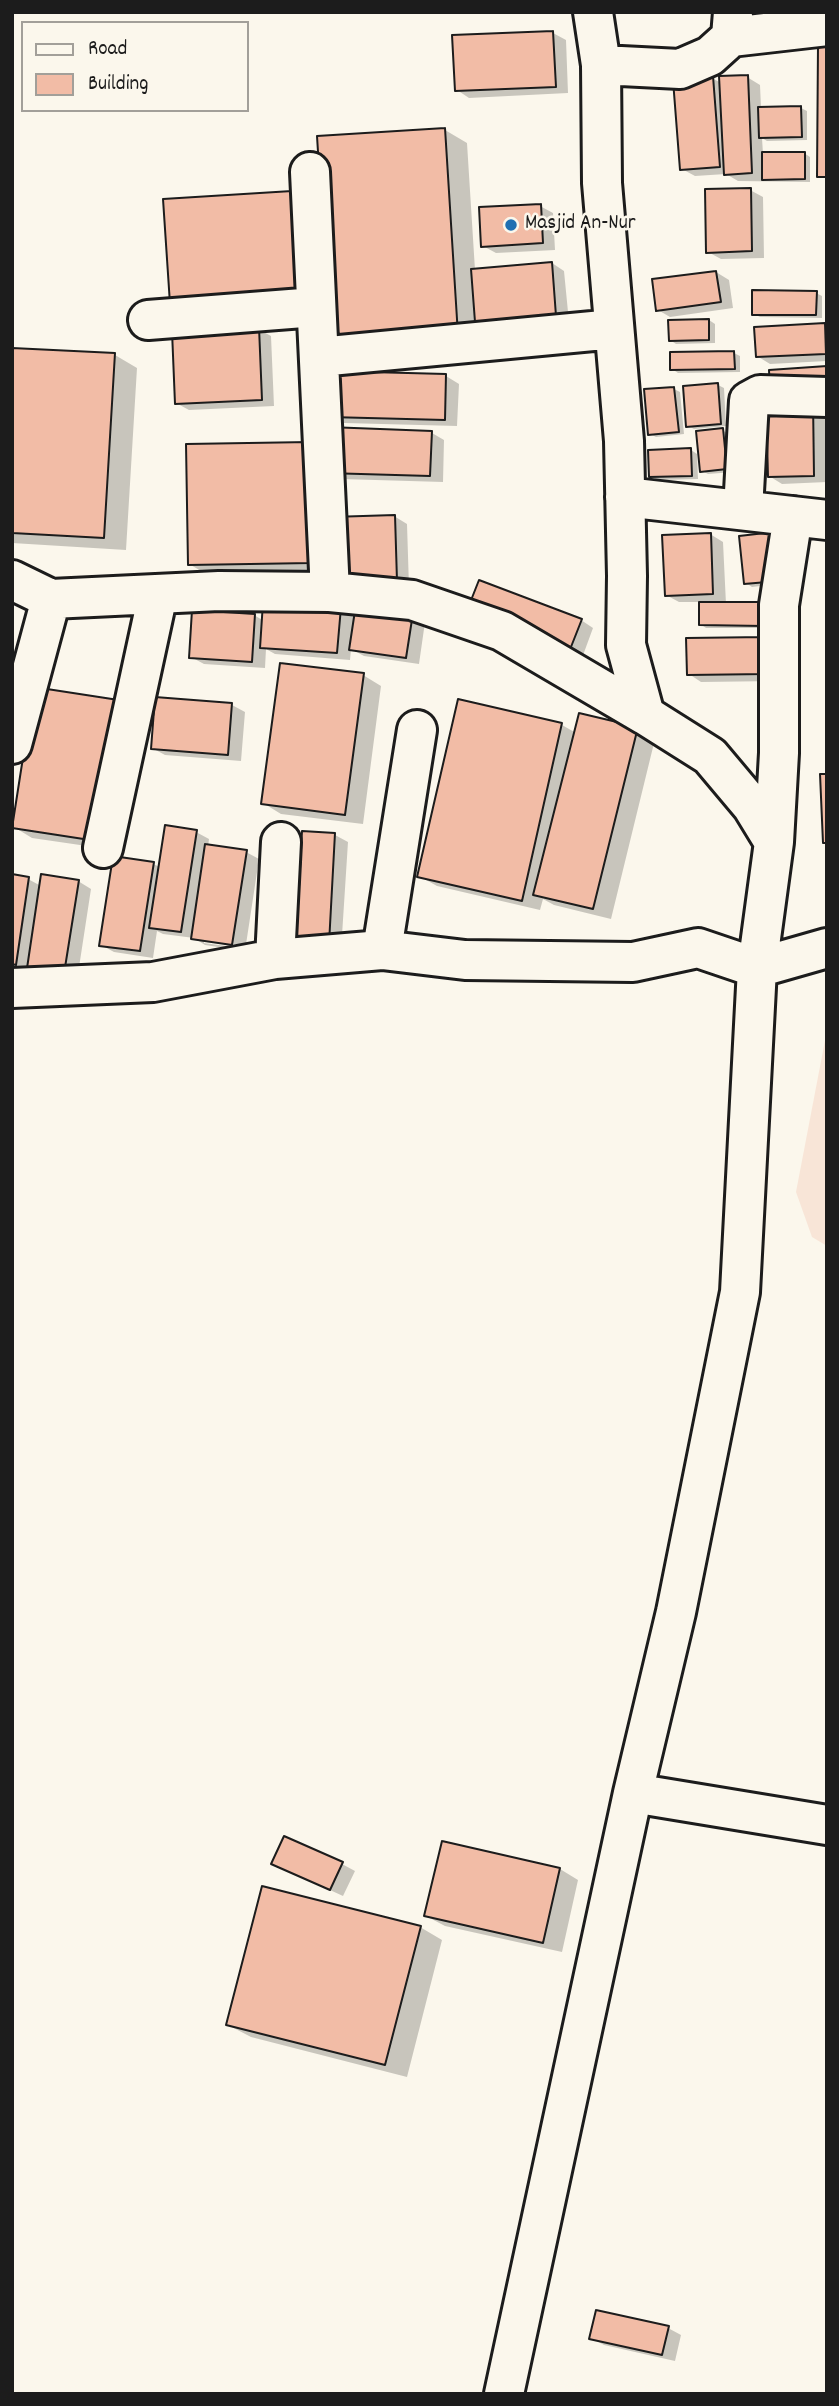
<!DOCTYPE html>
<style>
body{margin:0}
#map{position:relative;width:839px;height:2406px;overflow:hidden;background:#fbf7ec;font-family:Dekko,sans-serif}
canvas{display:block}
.frame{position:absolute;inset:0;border:14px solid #1c1c1c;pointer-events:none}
.legend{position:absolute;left:21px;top:21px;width:228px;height:91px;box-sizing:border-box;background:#fbf7ec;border:2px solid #a29f99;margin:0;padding:9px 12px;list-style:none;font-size:21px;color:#1c1c1c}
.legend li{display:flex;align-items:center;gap:14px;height:35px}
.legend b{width:35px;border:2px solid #a29f99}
</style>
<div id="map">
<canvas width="839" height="2406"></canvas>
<div class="frame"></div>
<ul class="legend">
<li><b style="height:9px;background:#fbf7ec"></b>Road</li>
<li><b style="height:19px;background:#f2bca6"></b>Building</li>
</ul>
</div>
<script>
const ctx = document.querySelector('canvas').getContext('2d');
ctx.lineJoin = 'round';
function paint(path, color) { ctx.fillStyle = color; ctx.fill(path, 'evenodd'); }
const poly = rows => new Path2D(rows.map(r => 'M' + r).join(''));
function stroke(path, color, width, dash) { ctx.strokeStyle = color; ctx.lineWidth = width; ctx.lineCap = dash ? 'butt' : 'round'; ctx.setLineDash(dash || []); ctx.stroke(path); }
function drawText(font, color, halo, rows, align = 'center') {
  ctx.font = font + ' Dekko,sans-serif'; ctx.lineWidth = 5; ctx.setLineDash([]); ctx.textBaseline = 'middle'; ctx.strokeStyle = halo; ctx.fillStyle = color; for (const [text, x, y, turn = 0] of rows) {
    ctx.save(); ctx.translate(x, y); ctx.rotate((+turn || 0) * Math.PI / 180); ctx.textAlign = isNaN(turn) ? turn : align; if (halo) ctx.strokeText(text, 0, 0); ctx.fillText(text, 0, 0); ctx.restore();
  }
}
paint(poly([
 [827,1030,827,1246,812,1237,796,1192]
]), '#f8e5d7');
paint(poly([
 [619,12,656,12,623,14],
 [553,33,566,40,568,93,469,98,457,90],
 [747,77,760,85,761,108,801,108,807,111,807,140,767,141,762,138,763,154,804,153,810,157,810,182,738,181,726,174,695,176,682,169,712,78,721,83],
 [445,130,467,143,475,270,552,263,564,271,569,322,490,329,479,322,480,347,354,355],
 [750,190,763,197,764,258,721,259,708,252],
 [540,206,553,213,555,250,496,253,483,246],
 [716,272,729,280,733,308,670,317,658,310],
 [816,293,822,296,822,318,760,317,754,314],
 [709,320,715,324,715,343,676,344,670,340],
 [825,325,827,326,827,352,820,348,818,351,827,356,827,361,770,364,757,356],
 [258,329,271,336,274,406,189,410,176,403],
 [12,350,115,355,137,368,126,550,12,543],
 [734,353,740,356,740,372,678,373,672,369],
 [446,376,459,384,457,426,344,423,331,416],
 [718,385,724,388,726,426,694,429,688,426],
 [674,389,680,392,684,434,656,437,650,434],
 [767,403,825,409,827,482,782,484,769,476],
 [720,429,729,434,733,472,708,474,702,471],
 [432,433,444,440,443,482,341,479,329,573,208,575,189,564,309,444],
 [691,450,697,454,698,479,657,480,651,476],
 [394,516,407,524,409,587,348,589],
 [710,534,723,542,726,604,770,628,706,628,700,624,700,602,679,602,666,595],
 [741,537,785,583,752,587,746,583],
 [357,606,425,622,419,664,364,656,351,649,350,660,275,654,266,649,265,668,204,664,191,657,254,615,264,621,340,609,356,618],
 [481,619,581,620,593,628,582,658],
 [688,639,779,681,701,682,689,674],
 [363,675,381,686,363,824,281,814,263,803],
 [156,699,232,705,245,712,241,761,165,755,152,748],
 [459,701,562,725,576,733,637,728,655,739,611,919,554,905,543,899,540,910,437,886,419,876],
 [142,713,121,851,32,838,14,827],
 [196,832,209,839,208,847,246,852,259,859,245,951,205,945,194,938,163,934,157,931,153,958,114,952,101,945,153,864,160,867],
 [204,939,241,945,241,948,204,943],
 [304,833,335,835,348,842,341,951,298,942],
 [12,876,28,879,41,886,78,881,91,889,76,987,28,971,12,968],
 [443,1843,560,1869,578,1880,562,1952,445,1926,426,1916],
 [273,1864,342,1864,355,1871,343,1896],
 [420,1927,442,1940,407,2077,251,2037,228,2025],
 [668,2328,681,2335,675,2361,604,2345,591,2338]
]), '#0003');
const building = poly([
 [553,31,556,87,455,91,452,35,553,31],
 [818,45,827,45,827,177,817,177,818,45],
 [748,75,752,173,724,175,719,76,748,75],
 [713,76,720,167,680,170,673,80,713,76],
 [801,106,802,137,759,138,758,107,801,106],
 [445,128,458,335,330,343,317,136,445,128],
 [762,152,805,152,805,179,762,180,762,152],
 [751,188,752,251,706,253,705,189,751,188],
 [292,191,299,296,170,304,163,199,292,191],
 [541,204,543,243,481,247,479,207,541,204],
 [552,262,556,316,475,322,471,269,552,262],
 [716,271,721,302,656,311,652,279,716,271],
 [752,290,817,291,816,315,752,315,752,290],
 [709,319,709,340,669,341,668,320,709,319],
 [825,323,826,354,756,357,754,327,825,323],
 [259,327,262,400,175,404,172,331,259,327],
 [12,348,115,353,104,538,12,533,12,348],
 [734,351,735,369,670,370,670,352,734,351],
 [827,366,827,388,770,391,769,370,827,366],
 [331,371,446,374,445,420,329,417,331,371],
 [718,383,721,424,686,427,683,386,718,383],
 [674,387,679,432,648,435,644,389,674,387],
 [813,400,814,476,768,477,766,402,813,400],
 [328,427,432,431,430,476,326,473,328,427],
 [723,428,727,469,700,472,696,431,723,428],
 [310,442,312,563,188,565,186,444,310,442],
 [691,448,692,476,649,477,648,450,691,448],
 [395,515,397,581,333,583,331,517,395,515],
 [774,532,779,581,744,584,739,536,774,532],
 [711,533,713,594,665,596,662,535,711,533],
 [479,580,582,619,569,652,466,613,479,580],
 [263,602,341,607,337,653,260,648,263,602],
 [699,602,765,602,764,626,699,625,699,602],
 [356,604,413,613,406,658,349,650,356,604],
 [192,610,255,614,252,662,189,658,192,610],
 [766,637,767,674,687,675,686,638,766,637],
 [280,663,364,673,345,815,261,804,280,663],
 [34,687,125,701,103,842,12,828,34,687],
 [155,697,232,703,228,755,151,749,155,697],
 [458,699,562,723,522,901,417,877,458,699],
 [579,713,638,727,593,909,533,895,579,713],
 [820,774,827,774,827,843,823,843,820,774],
 [165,825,197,830,181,932,149,928,165,825],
 [302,831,335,833,329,944,296,943,302,831],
 [205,844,247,850,232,945,191,939,205,844],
 [113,856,154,862,140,951,99,946,113,856],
 [12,874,29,877,16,965,12,964,12,874],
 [41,874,79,880,63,980,26,975,41,874],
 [284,1836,343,1862,330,1890,271,1864,284,1836],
 [442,1841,560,1868,543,1943,424,1916,442,1841],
 [262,1886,421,1926,385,2065,226,2025,262,1886],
 [596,2310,669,2326,662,2355,589,2339,596,2310]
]);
paint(building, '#f2bca6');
stroke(building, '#1c1c1c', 2);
const minor = poly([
 [731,37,827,26],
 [601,65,680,69,710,56,731,37,733,12],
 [310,172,330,592],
 [148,320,316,307],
 [319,357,614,329],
 [625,497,827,520],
 [743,510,749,401,760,395,827,397],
 [12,580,51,599,219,591,330,592,412,600,502,631,645,715],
 [12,744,51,599],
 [774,842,779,753,779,605,793,516],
 [103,848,158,594],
 [382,950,417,730],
 [275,959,281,842],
 [12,988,153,982,275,959,382,950,465,960,633,962,698,948,757,968,827,948],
 [633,1793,827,1825],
 [504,2394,633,1793,676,1612,740,1292,757,968,774,842,752,806,710,756,645,715,626,645,627,576,624,441,602,183,601,65,593,12]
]);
stroke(minor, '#1c1c1c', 44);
stroke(minor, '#fbf7ec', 38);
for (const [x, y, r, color] of [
 [511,225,7,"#1f6fb2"]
]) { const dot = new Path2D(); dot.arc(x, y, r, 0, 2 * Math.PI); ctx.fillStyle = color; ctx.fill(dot); stroke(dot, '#fbf7ec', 2.5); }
drawText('21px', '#1c1c1c', '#fbf7ec', [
 ["Masjid An-Nur",525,225]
], 'left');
</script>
